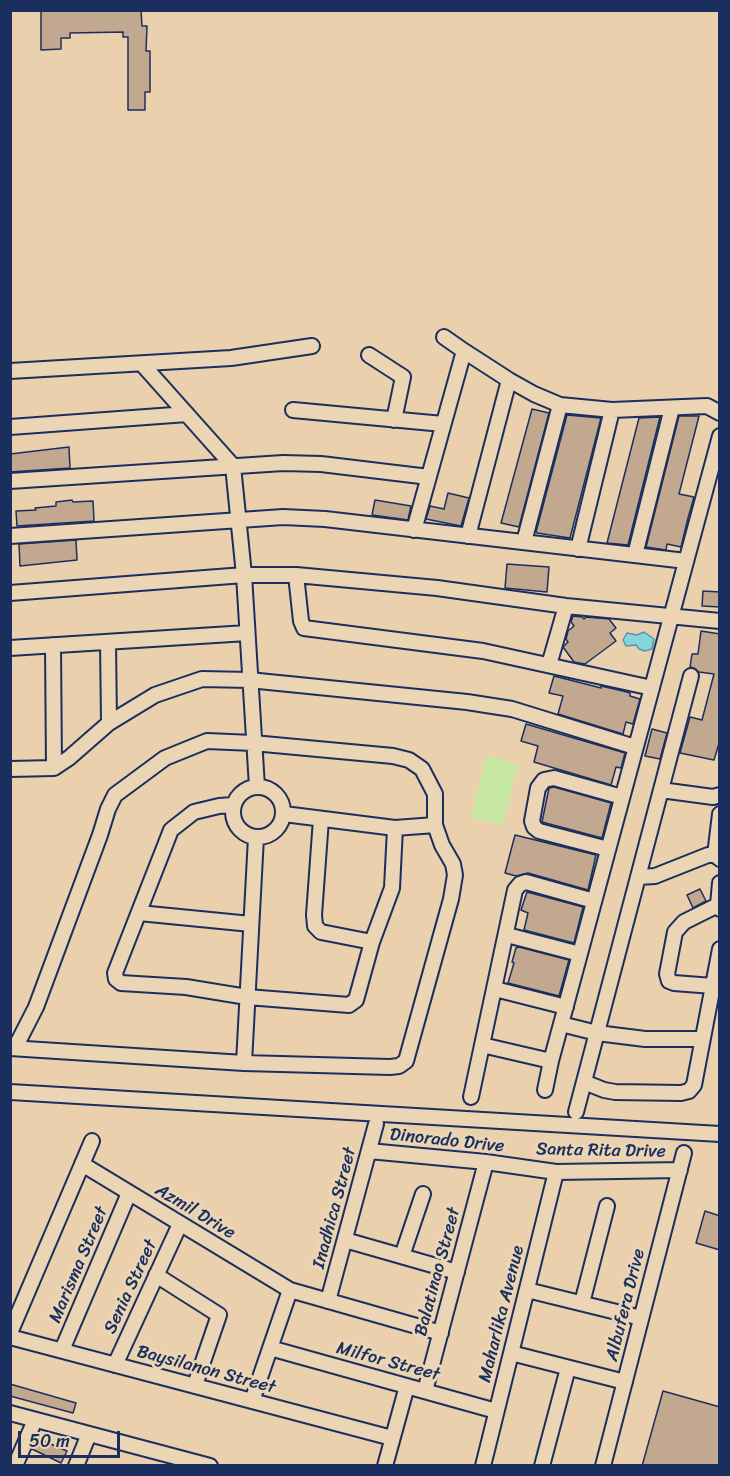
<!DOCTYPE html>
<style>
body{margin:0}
#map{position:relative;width:730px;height:1476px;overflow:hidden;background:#ead0ac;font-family:Sriracha,sans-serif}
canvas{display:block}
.frame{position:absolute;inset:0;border:12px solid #1b2f5e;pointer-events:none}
.scale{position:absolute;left:18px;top:1431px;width:102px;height:27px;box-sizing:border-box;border:3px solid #1b2f5e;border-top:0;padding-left:8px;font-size:18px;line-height:21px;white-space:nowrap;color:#1b2f5e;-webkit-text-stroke:4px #ebd5b4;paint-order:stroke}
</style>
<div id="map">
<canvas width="730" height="1476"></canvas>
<div class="frame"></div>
<div class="scale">50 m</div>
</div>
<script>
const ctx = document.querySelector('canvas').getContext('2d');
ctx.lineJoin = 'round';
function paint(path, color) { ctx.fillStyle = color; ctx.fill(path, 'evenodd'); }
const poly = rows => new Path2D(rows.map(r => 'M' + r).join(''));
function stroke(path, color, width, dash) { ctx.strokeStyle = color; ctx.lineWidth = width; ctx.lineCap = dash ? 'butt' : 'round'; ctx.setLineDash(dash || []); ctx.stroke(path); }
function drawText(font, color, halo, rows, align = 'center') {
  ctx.font = font + ' Sriracha,sans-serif'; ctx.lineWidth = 6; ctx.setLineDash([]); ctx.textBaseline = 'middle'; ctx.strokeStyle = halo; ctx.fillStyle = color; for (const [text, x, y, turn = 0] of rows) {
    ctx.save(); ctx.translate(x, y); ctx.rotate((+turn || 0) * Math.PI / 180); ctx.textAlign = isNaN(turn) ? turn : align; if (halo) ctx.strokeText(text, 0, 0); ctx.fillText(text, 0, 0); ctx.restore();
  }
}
paint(poly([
 [486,756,518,764,503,825,471,817]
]), '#c5e7a1');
const water = poly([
 [644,632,654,639,652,649,645,651,639,649,636,645,626,646,623,640,627,633,637,635,644,632]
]);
paint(water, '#84d5dc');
stroke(water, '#5a93aa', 1.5);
const building = poly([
 [141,10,142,26,147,26,146,51,150,51,150,92,145,92,145,110,128,110,128,37,123,37,123,32,70,33,70,38,61,38,61,49,41,50,41,11,141,10],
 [532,409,549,413,519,527,501,523,532,409],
 [567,415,601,418,570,538,537,533,536,532,567,415],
 [679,416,699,416,679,494,694,497,688,518,681,547,667,544,666,550,646,547,679,416],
 [660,417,628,545,607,543,639,418,660,417],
 [69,447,70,468,10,472,10,454,69,447],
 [448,493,469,498,461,526,426,519,430,506,444,509,448,493],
 [72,500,73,502,93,501,94,521,17,526,16,511,36,510,35,508,56,506,56,502,72,500],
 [375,500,411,506,408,520,372,515,375,500],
 [76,540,77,560,20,566,19,544,76,540],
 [507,564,549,567,547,592,505,588,507,564],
 [703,591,720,592,720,607,702,606,703,591],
 [573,616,582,617,584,619,586,617,609,619,616,628,610,633,616,641,585,664,574,662,563,647,568,642,566,639,568,631,574,626,571,622,573,616],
 [701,631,720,634,720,740,714,760,680,753,690,717,702,720,714,674,699,672,694,668,690,667,692,654,698,654,701,631],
 [554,676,601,688,601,686,623,691,630,693,630,696,640,699,633,724,626,722,623,734,558,714,563,696,549,693,554,676],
 [526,724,625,753,621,768,616,767,611,785,534,762,538,746,521,741,526,724],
 [652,729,667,733,660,759,645,756,652,729],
 [554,787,611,803,602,838,542,822,549,788,554,787],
 [515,835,596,855,588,890,528,873,516,876,505,873,515,835],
 [700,889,706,901,693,908,687,895,700,889],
 [527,892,583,907,574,943,524,930,528,913,521,910,527,892],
 [519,947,569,960,559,996,508,983,514,963,512,962,516,948,519,947],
 [705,1211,720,1216,720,1250,696,1243,705,1211],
 [10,1384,76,1403,73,1413,10,1396,10,1384],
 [663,1391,720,1407,720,1466,642,1466,663,1391],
 [37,1438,67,1451,61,1463,32,1449,37,1438]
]);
paint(building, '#c2a88e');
stroke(building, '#1b2f5e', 1.5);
const street = poly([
 [444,337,464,351],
 [369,355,403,377,394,420],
 [142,364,233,466,244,575,257,787],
 [10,371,231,358,312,346],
 [293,410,443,424],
 [10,427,187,414],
 [10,481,283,463,321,464,429,477],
 [414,530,464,351,509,380,534,394,560,405,612,410,707,406,720,413],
 [10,536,283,517,325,519,686,561],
 [468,536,509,380],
 [524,542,560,405],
 [578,549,612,410],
 [635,555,672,408],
 [296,575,301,621,304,628,483,651,652,688],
 [10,593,244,575,296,575,437,588,566,606,720,621],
 [108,642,109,723],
 [53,645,54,768],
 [10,648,247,633],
 [549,665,566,606],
 [10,769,54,768,69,758,109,723,155,695,202,679,249,680,467,702,512,709,635,747],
 '233 812a25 25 0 1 1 50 0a25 25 0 1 1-50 0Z',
 [661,790,713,797,720,795],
 [233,805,219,806,194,812,171,830,115,973,116,979,121,983,186,987,247,997,349,1005,356,1000,372,942,392,888,395,828],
 [284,814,395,828,435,825],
 [321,819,314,915,315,926,321,932,372,942],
 [608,849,539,831,534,827,532,821,538,788,544,780,554,778,622,797],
 [715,855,720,814],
 [638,877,655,876,708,855,715,855,720,859],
 [720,883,718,905,720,909],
 [139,913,251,924],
 [507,935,580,954],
 [713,986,674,983,669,981,667,974,675,932,684,922,718,905],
 [495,989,566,1007],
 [561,1024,597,1033,645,1039,702,1039],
 [482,1045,551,1061],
 [10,1048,244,1063,390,1067,399,1066,406,1061,451,899,455,875,453,864,442,845,435,825,435,794,422,769,409,760,393,756,253,743,207,741,165,758,115,795,108,809,100,835,36,1007,15,1048],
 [244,1063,256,837],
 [584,1082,604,1090,615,1092,681,1093,689,1091,694,1085,720,949],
 [545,1090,551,1061,720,436],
 [10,1092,720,1134],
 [471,1097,515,890,520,884,526,882,594,901],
 [576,1112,691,676],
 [369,1151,486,1162,556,1172,680,1170],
 [82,1164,290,1290,441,1333],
 [345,1240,457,1272],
 [402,1256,423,1194],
 [156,1275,219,1315,195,1385],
 [527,1290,641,1318],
 [328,1301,376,1124],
 [582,1303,607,1206],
 [10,1333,92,1141],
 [10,1337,392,1438],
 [270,1348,496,1411],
 [62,1350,129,1193],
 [511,1353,625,1382],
 [115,1365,180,1224],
 [425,1391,486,1162],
 [252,1401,290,1290],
 [10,1413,210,1466],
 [15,1466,35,1420],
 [76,1466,89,1434],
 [385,1466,407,1386],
 [483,1466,556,1172],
 [542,1466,568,1368],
 [603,1466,684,1153]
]);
stroke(street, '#1b2f5e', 18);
stroke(street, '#ebd5b4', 14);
drawText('18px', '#1b2f5e', '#ebd5b4', [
 ["Dinorado Drive",447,1141,6],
 ["Santa Rita Drive",601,1151,1],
 ["Inadhica Street",335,1208,-75],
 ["Azmil Drive",195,1212,31],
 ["Marisma Street",79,1265,-67],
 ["Balatinao Street",438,1272,-75],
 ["Senia Street",131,1287,-65],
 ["Albufera Drive",626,1305,-76],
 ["Maharlika Avenue",502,1314,-76],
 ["Milfor Street",388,1362,15],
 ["Baysilanon Street",206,1370,15]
]);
</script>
